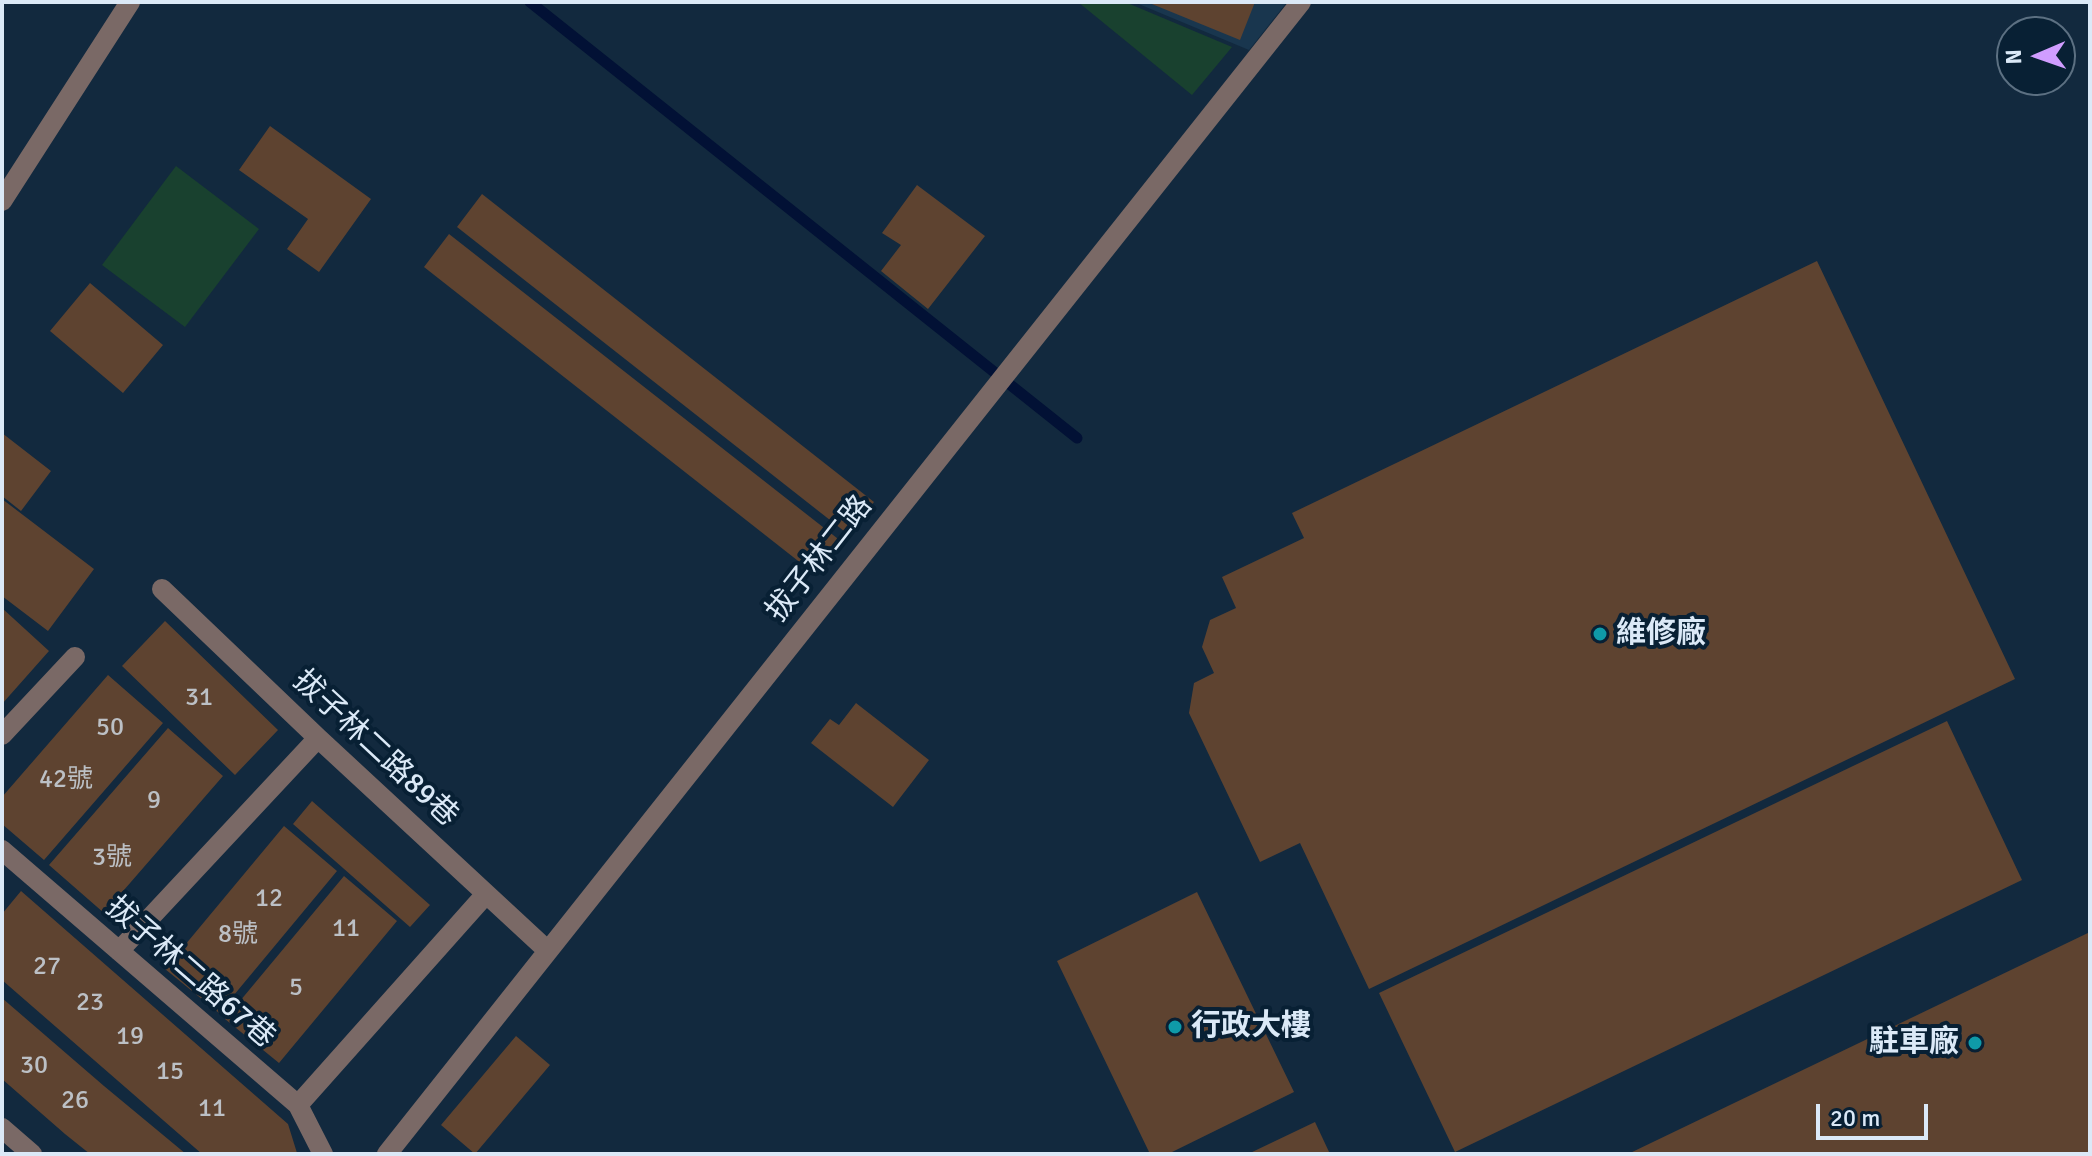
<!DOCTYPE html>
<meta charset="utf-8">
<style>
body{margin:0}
#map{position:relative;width:2092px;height:1156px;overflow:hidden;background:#12293e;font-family:Signika,sans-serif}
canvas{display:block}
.frame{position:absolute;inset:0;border:4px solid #dbe9f7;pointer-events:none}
.north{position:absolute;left:1996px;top:16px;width:80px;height:80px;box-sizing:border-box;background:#082034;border:2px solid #5c7082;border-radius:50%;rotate:268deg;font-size:22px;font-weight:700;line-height:32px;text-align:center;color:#dbe9f7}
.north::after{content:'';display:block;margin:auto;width:28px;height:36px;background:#d09dff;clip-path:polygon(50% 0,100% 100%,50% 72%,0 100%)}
.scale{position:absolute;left:1816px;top:1104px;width:112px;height:36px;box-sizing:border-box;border:4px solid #dbe9f7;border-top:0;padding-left:10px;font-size:24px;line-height:28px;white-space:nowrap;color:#dbe9f7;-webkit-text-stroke:6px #082034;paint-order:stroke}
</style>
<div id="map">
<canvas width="2092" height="1156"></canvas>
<div class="frame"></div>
<div class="north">N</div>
<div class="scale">20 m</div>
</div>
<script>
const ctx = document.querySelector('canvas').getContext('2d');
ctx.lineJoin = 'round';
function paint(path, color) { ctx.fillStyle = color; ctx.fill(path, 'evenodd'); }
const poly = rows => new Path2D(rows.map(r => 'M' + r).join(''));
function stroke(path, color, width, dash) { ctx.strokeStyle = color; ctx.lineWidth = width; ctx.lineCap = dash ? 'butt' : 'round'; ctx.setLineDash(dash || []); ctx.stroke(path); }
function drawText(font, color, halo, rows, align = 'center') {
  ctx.font = font + ' Signika,"Noto Sans TC",sans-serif'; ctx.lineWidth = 8; ctx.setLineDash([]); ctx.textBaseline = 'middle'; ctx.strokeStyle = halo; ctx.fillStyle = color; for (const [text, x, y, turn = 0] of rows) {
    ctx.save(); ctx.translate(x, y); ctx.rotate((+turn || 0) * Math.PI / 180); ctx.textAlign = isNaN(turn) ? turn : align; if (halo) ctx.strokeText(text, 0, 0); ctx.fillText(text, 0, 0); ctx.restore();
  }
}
paint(poly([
 [1134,2,1287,2,1249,50]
]), '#19364e');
paint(poly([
 [1078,2,1125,2,1232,47,1192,95],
 [176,166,259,229,185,327,102,265]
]), '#19412f');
stroke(poly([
 [530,2,1077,438]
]), '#021135', 11);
paint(poly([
 [1147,2,1255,2,1240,40],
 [270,126,371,199,319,272,287,249,308,219,239,170],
 [917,185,985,236,928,309,881,271,901,245,882,233],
 [482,194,874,502,849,535,457,227],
 [449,234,842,542,816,575,424,267],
 [1817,261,2015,679,1369,989,1300,843,1260,862,1189,713,1194,683,1214,673,1202,647,1210,620,1236,608,1222,577,1304,538,1292,513],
 [90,283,163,345,123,393,50,331],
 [2,433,51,471,21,511,2,496],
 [2,499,94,569,48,631,2,596],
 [2,608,49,651,2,704],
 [165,621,278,730,235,775,122,666],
 [108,675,163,723,44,860,2,824,2,797],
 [856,703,929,760,893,807,811,743,830,719,839,725],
 [1947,721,2022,880,1455,1152,1379,993],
 [168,728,223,776,104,913,49,865],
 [312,801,430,905,410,927,293,824],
 [284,826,337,871,219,1013,165,969],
 [344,876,397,921,279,1063,225,1019],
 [21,891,288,1124,297,1153,296,1154,202,1154,2,980,2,914],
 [1197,892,1294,1092,1168,1154,1150,1154,1057,961],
 [2090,932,2090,1154,1628,1154],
 [2,998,104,1086,186,1154,90,1154,65,1134,2,1079],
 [516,1036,550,1065,475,1154,441,1125],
 [1315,1122,1330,1154,1248,1154]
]), '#5e4330');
stroke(poly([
 [2,201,130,2],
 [162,589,318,738,548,951],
 [2,735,75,657],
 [2,850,298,1105,323,1154],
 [119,951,318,738],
 [298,1105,486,894],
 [2,1128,32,1154],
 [387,1154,1301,2]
]), '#7a6966', 20);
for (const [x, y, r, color] of [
 [1600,634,8,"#0f9aa8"],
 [1175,1027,8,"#0f9aa8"],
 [1975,1043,8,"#0f9aa8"]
]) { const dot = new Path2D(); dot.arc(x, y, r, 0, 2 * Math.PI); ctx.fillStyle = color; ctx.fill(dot); stroke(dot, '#082034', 3); }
drawText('26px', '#bcc0c5', null, [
 ["31",199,698],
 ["50",110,728],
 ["42號",66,780],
 ["9",154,801],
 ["3號",112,858],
 ["12",269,899],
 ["11",346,929],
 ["8號",238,935],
 ["27",47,967],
 ["5",296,988],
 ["23",90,1003],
 ["19",130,1037],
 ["30",34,1066],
 ["15",170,1072],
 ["26",75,1101],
 ["11",212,1109]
]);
drawText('30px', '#dbe9f7', '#082034', [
 ["拔子林二路",820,559,-52],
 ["拔子林二路89巷",375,749,43],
 ["拔子林二路67巷",190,973,41]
]);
drawText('bold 30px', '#dbe9f7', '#082034', [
 ["維修廠",1616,634],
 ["行政大樓",1191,1027],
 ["駐車廠",1959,1043,"right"]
], 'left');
</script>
